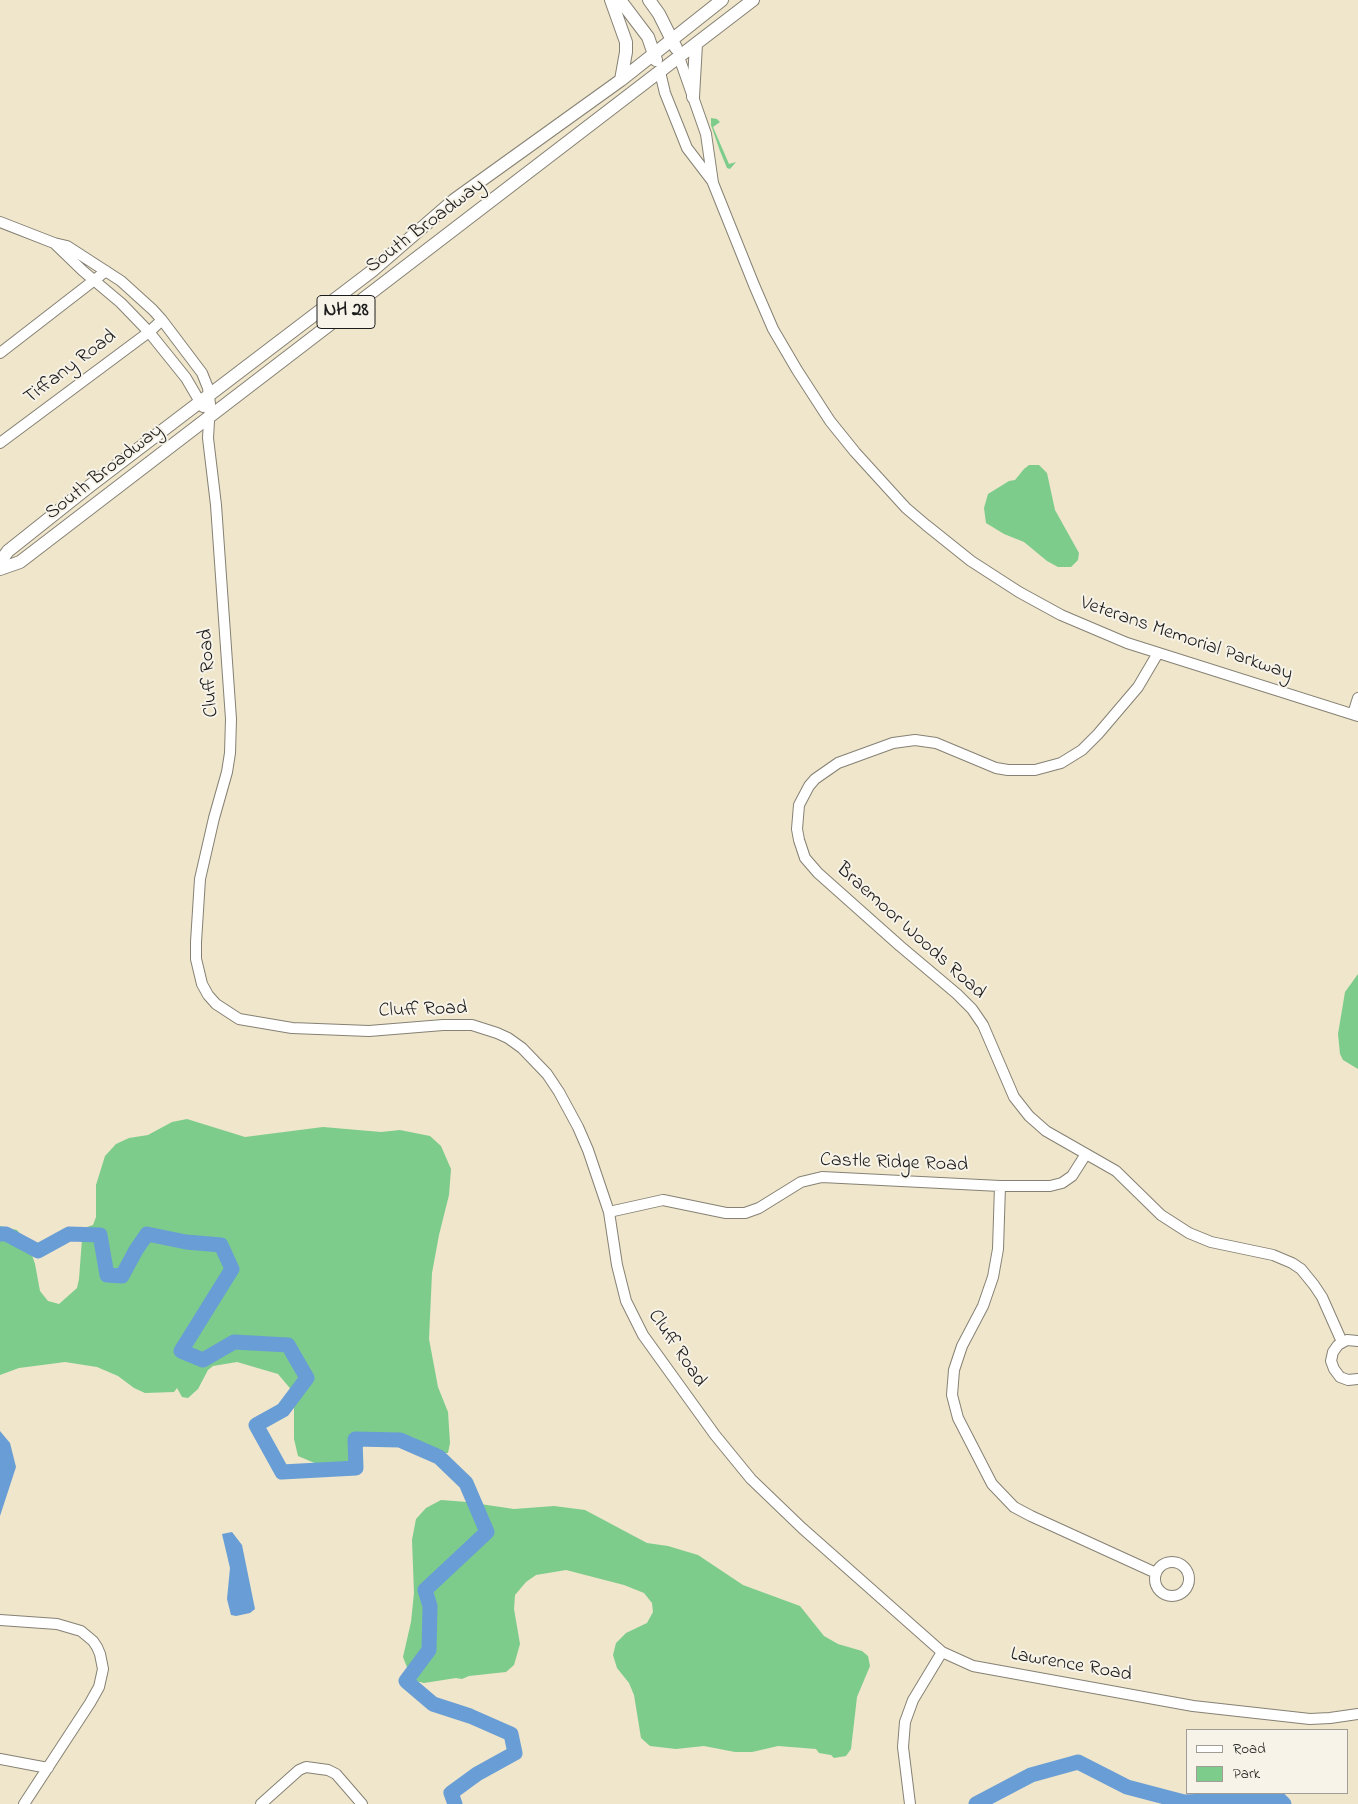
<!DOCTYPE html>
<style>
body{margin:0}
#map{position:relative;width:1358px;height:1804px;overflow:hidden;background:#efe6cb;font-family:"Indie Flower",sans-serif}
canvas{display:block}
.legend{position:absolute;left:1186px;top:1729px;width:162px;height:65px;box-sizing:border-box;background:#f7f3e8;border:1px solid #9f9d96;margin:0;padding:6px 9px;list-style:none;font-size:15px;color:#1c1c1c}
.legend li{display:flex;align-items:center;gap:10px;height:25px}
.legend b{width:25px;border:1px solid #9f9d96}
</style>
<div id="map">
<canvas width="1358" height="1804"></canvas>
<ul class="legend">
<li><b style="height:6px;background:#fff"></b>Road</li>
<li><b style="height:14px;background:#7dcc8c"></b>Park</li>
</ul>
</div>
<script>
const ctx = document.querySelector('canvas').getContext('2d');
ctx.lineJoin = 'round';
function paint(path, color) { ctx.fillStyle = color; ctx.fill(path, 'evenodd'); }
const poly = rows => new Path2D(rows.map(r => 'M' + r).join(''));
function stroke(path, color, width, dash) { ctx.strokeStyle = color; ctx.lineWidth = width; ctx.lineCap = dash ? 'butt' : 'round'; ctx.setLineDash(dash || []); ctx.stroke(path); }
function drawText(font, color, halo, rows, align = 'center') {
  ctx.font = font + ' "Indie Flower",sans-serif'; ctx.lineWidth = 4; ctx.setLineDash([]); ctx.textBaseline = 'middle'; ctx.strokeStyle = halo; ctx.fillStyle = color; for (const [text, x, y, turn = 0] of rows) {
    ctx.save(); ctx.translate(x, y); ctx.rotate((+turn || 0) * Math.PI / 180); ctx.textAlign = isNaN(turn) ? turn : align; if (halo) ctx.strokeText(text, 0, 0); ctx.fillText(text, 0, 0); ctx.restore();
  }
}
paint(poly([
 [711,118,717,119,720,122,713,127,729,164,736,162,730,169,727,168,720,151,711,125],
 [1029,465,1039,465,1047,473,1055,510,1079,553,1078,560,1071,567,1058,567,1047,561,1024,542,1004,534,986,523,984,508,988,494,1009,481,1015,480,1024,469],
 [1358,974,1358,1069,1343,1060,1340,1054,1338,1034,1345,992],
 [187,1119,245,1137,323,1127,381,1132,400,1130,430,1136,441,1146,451,1169,449,1195,439,1235,432,1273,429,1339,438,1387,448,1412,450,1443,448,1453,438,1453,414,1438,401,1434,373,1437,365,1443,349,1470,338,1473,298,1456,294,1439,294,1393,278,1374,237,1362,213,1366,208,1370,198,1389,188,1398,182,1397,177,1388,174,1392,145,1393,134,1388,118,1376,97,1367,65,1362,19,1368,0,1375,0,1226,17,1230,28,1243,35,1264,40,1291,48,1301,59,1304,77,1288,79,1279,82,1239,87,1227,93,1225,96,1217,96,1185,105,1156,116,1144,129,1138,148,1135,172,1122],
 [441,1500,467,1502,514,1509,554,1506,585,1510,647,1543,668,1546,698,1555,743,1585,800,1606,824,1636,838,1644,862,1651,868,1656,870,1666,857,1697,851,1749,846,1756,834,1758,831,1755,819,1753,816,1749,778,1746,752,1752,735,1752,704,1746,676,1749,650,1746,641,1738,634,1695,629,1683,617,1668,613,1655,616,1643,626,1633,647,1623,653,1612,652,1603,644,1593,624,1585,566,1570,536,1575,526,1582,515,1595,514,1609,520,1644,514,1665,506,1672,469,1676,462,1679,456,1678,424,1683,412,1680,403,1657,411,1622,414,1593,412,1540,416,1519,426,1508]
]), '#7dcc8c');
paint(poly([
 [0,1431,10,1443,16,1467,0,1516],
 [232,1532,242,1545,255,1609,250,1613,236,1616,231,1615,227,1599,230,1568,222,1534]
]), '#699dd5');
stroke(poly([
 [0,1234,6,1234,38,1251,69,1234,100,1235,107,1275,122,1276,136,1250,147,1234,186,1242,221,1245,232,1269,181,1351,203,1360,234,1342,288,1345,307,1378,283,1410,256,1425,282,1472,356,1468,355,1439,400,1440,439,1457,466,1483,487,1532,425,1590,430,1606,429,1650,406,1681,433,1704,470,1716,511,1734,515,1753,477,1774,451,1793,455,1804],
 [976,1804,1031,1775,1078,1762,1127,1787,1184,1802,1278,1798,1284,1804]
]), '#699dd5', 15);
const minor = poly([
 [679,57,706,134,713,183,754,285,773,329,797,370,830,421,855,452,906,508,926,525,971,561,1019,592,1061,615,1127,643,1358,716],
 [660,72,665,93,687,148,713,182],
 [0,222,54,243,67,246,121,281,153,310,162,320,202,373,208,388,210,404,208,438,216,505,231,719,230,753,227,772,214,818,200,879,196,942,196,959,202,984,208,995,216,1004,239,1019,292,1028,369,1031,443,1025,472,1025,497,1033,508,1038,522,1048,547,1074,559,1092,578,1127,588,1150,609,1212,617,1265,626,1301,643,1335,715,1435,751,1479,802,1528,942,1652,973,1666,1193,1706,1310,1719,1330,1718,1358,1714],
 [54,243,83,271,121,303,149,332,186,378,203,407],
 [0,353,106,271],
 [0,443,149,332,162,320],
 [1158,653,1138,687,1098,734,1082,750,1061,763,1035,770,1008,770,996,768,936,743,915,740,893,743,838,763,815,779,809,786,799,805,797,829,799,840,805,858,818,873,900,946,957,994,972,1009,983,1025,1014,1097,1029,1116,1046,1131,1116,1171,1161,1215,1189,1233,1211,1242,1273,1255,1292,1263,1301,1269,1314,1285,1322,1297,1342,1342],
 [1353,714,1358,698],
 [1000,1186,998,1249,993,1277,983,1306,962,1346,954,1370,952,1395,958,1418,992,1484,1014,1507,1031,1516,1156,1573],
 [609,1212,663,1200,726,1213,745,1213,759,1208,801,1182,822,1177,1000,1186,1050,1186,1062,1183,1072,1176,1086,1154],
 [1358,1341,1347,1340,1338,1345,1333,1352,1331,1361,1334,1369,1340,1377,1348,1380,1358,1379],
 '1155 1579a17 17 0 1 1 34 0a17 17 0 1 1-34 0Z',
 [0,1620,57,1624,81,1631,93,1641,97,1647,100,1654,103,1669,99,1687,90,1703,24,1804],
 [0,1759,48,1768],
 [261,1804,299,1770,306,1767,328,1770,336,1774,362,1804],
 [910,1804,903,1747,905,1722,913,1700,942,1652]
]);
const major = poly([
 [611,0,626,42,626,52,621,80],
 [620,0,648,37,656,60],
 [649,0,659,14,676,48],
 [693,97,696,44],
 [0,562,8,551,91,485,372,271,454,200,621,80,722,0],
 [0,569,20,562,753,0]
]);
stroke(minor, '#868174', 12);
stroke(major, '#868174', 14);
stroke(minor, '#fff', 10);
stroke(major, '#fff', 12);
for (const [x, y, w] of [
 [346,312,58]
]) { const box = new Path2D(); box.roundRect(x - w / 2, y - 16.5, w, 33, 4); ctx.fillStyle = '#f7f3e8'; ctx.fill(box); stroke(box, '#1c1c1c', 1); }
drawText('bold 19px', '#1c1c1c', null, [
 ["NH 28",346,312]
]);
drawText('20px', '#1c1c1c', '#f7f3e8', [
 ["South Broadway",426,227,-37],
 ["Tiffany Road",71,368,-37],
 ["South Broadway",105,473,-38],
 ["Veterans Memorial Parkway",1186,640,19],
 ["Cluff Road",210,673,-94],
 ["Braemoor Woods Road",910,932,42],
 ["Cluff Road",423,1011,-2],
 ["Castle Ridge Road",894,1164,2],
 ["Cluff Road",676,1349,56],
 ["Lawrence Road",1071,1666,10]
]);
</script>
